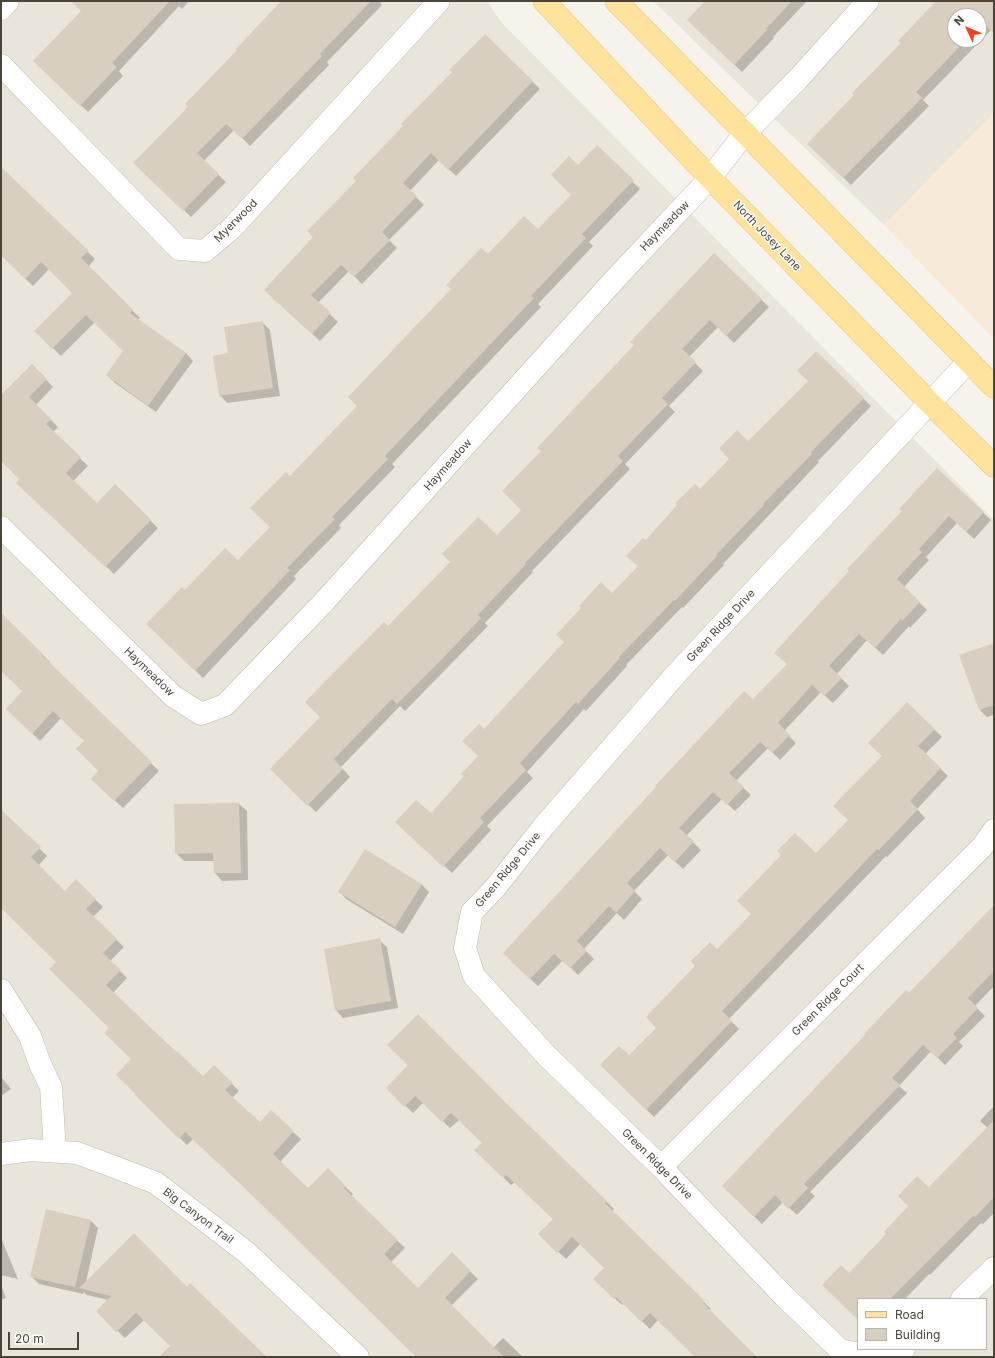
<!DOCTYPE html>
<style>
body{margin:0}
#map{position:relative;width:995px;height:1358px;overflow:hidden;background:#f6f3ec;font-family:Inter,sans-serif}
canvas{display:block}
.frame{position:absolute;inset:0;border:2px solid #4b4439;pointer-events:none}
.legend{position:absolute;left:857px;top:1298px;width:130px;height:52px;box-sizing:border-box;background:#fff;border:1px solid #b7b4b0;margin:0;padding:5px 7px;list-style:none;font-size:12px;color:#4b4439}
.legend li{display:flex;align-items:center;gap:8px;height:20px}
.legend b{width:20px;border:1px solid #b7b4b0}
.north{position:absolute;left:947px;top:8px;width:40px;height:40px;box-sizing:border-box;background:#fff;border:1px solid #b7b4b0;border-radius:50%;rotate:314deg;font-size:11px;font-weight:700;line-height:16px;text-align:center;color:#4b4439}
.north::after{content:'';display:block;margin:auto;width:14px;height:18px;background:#fc3f1d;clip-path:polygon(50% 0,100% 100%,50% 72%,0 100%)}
.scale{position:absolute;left:8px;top:1332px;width:71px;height:18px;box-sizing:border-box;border:2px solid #4b4439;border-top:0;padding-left:5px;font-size:12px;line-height:14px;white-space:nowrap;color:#4b4439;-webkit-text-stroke:3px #fff;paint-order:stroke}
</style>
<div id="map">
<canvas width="995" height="1358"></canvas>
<div class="frame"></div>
<ul class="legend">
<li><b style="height:5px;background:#ffe39c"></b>Road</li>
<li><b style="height:11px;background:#d8cfc1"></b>Building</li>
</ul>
<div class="north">N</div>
<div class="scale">20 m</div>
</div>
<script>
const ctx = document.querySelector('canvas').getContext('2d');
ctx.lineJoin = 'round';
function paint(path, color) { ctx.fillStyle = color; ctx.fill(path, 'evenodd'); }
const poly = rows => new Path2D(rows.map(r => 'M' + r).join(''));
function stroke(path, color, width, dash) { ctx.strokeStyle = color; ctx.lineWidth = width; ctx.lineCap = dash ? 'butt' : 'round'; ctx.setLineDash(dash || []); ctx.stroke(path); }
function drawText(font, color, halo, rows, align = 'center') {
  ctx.font = font + ' Inter,sans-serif'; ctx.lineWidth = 3; ctx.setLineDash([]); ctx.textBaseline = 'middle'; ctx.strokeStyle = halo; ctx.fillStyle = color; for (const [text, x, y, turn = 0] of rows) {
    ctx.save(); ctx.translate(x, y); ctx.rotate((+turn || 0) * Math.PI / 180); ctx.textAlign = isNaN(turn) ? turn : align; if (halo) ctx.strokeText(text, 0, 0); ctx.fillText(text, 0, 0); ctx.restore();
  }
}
paint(poly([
 [1,1,487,1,501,22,994,520,994,1357,1,1357],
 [858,1299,986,1299,986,1349,858,1349],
 [653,1,994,1,994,113,884,225],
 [955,16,979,16,979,40,955,40]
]), '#eae5da');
paint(poly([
 [994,113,994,339,884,225]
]), '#f7ead8');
paint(poly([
 [86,1,189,1,182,9,179,6,119,71,123,76,88,112,34,61,82,11],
 [289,1,382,1,380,3,382,5,327,62,329,65,250,146,234,130,204,161,226,182,191,217,135,163],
 [706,1,807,1,773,37,774,38,742,72,688,20],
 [938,1,994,1,994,32,991,30,923,100,929,106,851,185,809,144,856,95],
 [955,16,979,16,979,40,955,40],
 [485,35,540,89,456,176,439,160,410,191,424,205,389,240,397,248,362,284,349,271,318,303,338,322,320,341,273,298,314,237,357,181],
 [597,146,640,189,589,242,593,246,538,304,541,307,392,464,395,467,339,525,341,528,294,576,296,579,203,678,148,624,185,591,238,561,271,527,290,477,358,406,488,255,538,230,572,195,578,166],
 [1,169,95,259,88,267,140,318,138,320,186,353,193,361,156,412,115,383,107,375,124,351,95,322,61,356,36,331,73,293,49,269,33,286,1,255],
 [714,254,769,307,734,343,718,327,689,357,703,371,669,406,675,412,625,464,630,469,532,571,533,572,485,623,488,626,405,711,400,706,341,767,350,777,316,812,271,769,321,717,388,628,497,537,522,510,542,451],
 [263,323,270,330,280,396,227,403,220,395,229,354],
 [816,353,871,406,818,461,819,462,723,564,724,565,683,608,682,607,626,665,627,666,586,711,584,709,527,772,533,778,487,826,491,830,452,873,404,829,431,815,466,776,479,756,484,731,639,567,627,556,646,542,700,490,809,381],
 [32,365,53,387,36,405,58,427,53,432,88,466,73,481,97,504,115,486,158,528,114,574,25,490,21,479,1,460,1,397],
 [937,470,991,520,974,539,957,523,926,557,929,560,904,587,927,610,910,628,909,626,883,655,867,640,837,674,849,686,833,703,821,692,784,731,796,743,780,760,768,748,736,781,751,795,735,811,722,799,686,836,701,850,683,869,668,855,634,891,642,899,624,920,617,913,584,949,594,959,578,975,563,960,538,986,511,961,788,665,903,511],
 [2,615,50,662,49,663,159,771,123,808,92,779,99,771,85,741,61,718,40,741,7,709,24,692,2,670,1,671],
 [994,644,994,715,987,717,980,710],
 [907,703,942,737,925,754,948,776,917,809,925,818,887,857,886,856,729,1019,739,1029,654,1117,602,1065,629,1056,658,1028,717,950,816,854,849,820,883,756],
 [239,804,247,811,248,880,222,881,215,873,215,861,184,861,176,853,175,805],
 [1,810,47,856,38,866,65,892,76,881,103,907,93,917,124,947,110,961,127,978,113,993,203,1077,214,1066,239,1091,232,1098,260,1124,293,1132,301,1139,280,1162,308,1190,328,1170,353,1194,351,1196,405,1248,391,1262,418,1289,452,1254,478,1279,451,1306,493,1348,503,1338,523,1357,419,1357,261,1203,193,1139,187,1145,117,1075,132,1060,111,1028,57,962,1,888],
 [421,884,429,892,403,934,346,899,339,891],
 [994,907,994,986,975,1006,985,1016,959,1042,963,1046,945,1065,931,1051,899,1086,907,1093,810,1192,815,1196,797,1215,783,1202,762,1224,723,1186],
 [379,940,387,947,398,1008,343,1018,336,1010],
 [1,1077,11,1089,1,1096],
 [387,1088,507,1106,614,1209,612,1212,711,1309,709,1311,756,1357,696,1357,658,1320,650,1329,624,1304,622,1305,602,1286,605,1268,580,1244,566,1259,540,1234,554,1219,515,1182,511,1185,476,1150,483,1143,459,1120,450,1128,424,1102,413,1113],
 [994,1106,994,1213,983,1224,981,1223,930,1275,929,1274,905,1299,858,1299,858,1319,849,1274,988,1128,980,1121],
 [47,1210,91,1221,98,1228,86,1282,187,1288,265,1357,170,1357,171,1346,144,1320,125,1338,97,1311,108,1300,87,1295,84,1292,83,1294,39,1284,31,1276],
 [1,1238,18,1279,1,1275],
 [1,1285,6,1298,1,1300]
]), '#0003');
paint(poly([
 [71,1,170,1,112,63,117,67,80,106,33,61,81,11],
 [281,1,371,1,320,54,322,56,242,139,226,124,197,153,219,174,183,211,133,163,188,107,185,104,237,50,236,49],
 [705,1,792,1,766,29,767,30,734,65,687,20],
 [936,1,994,1,994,33,983,23,979,27,979,16,955,16,955,40,966,40,916,92,922,98,843,178,807,144,854,95,852,93,901,43,898,41],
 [485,34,533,81,448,170,431,153,403,183,417,196,382,232,390,240,354,277,341,265,311,295,331,313,312,334,264,290,313,237,307,231,356,181,353,178,403,126,401,124,452,72,449,70],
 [597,145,634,180,582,234,586,238,531,296,534,298,385,456,388,459,332,517,335,519,287,568,290,570,195,671,146,624,182,587,185,590,225,548,238,560,270,527,250,508,286,472,290,476,357,406,348,397,451,289,446,285,481,248,488,254,524,216,538,229,571,195,551,175,569,156,578,165],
 [1,167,89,251,81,258,133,310,130,313,186,353,148,406,106,375,123,351,86,315,52,349,34,331,72,293,41,262,25,279,1,255],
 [714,253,762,299,726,336,710,320,682,349,696,362,662,398,668,404,618,456,623,461,525,563,526,564,478,615,481,618,446,655,397,704,392,699,334,759,343,769,307,806,270,769,320,717,305,702,384,622,388,626,450,562,442,554,478,517,497,535,521,510,502,491,541,451,537,448,634,345,630,342],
 [263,321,273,388,219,396,213,356,228,353,224,327],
 [816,351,864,398,811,452,812,454,763,504,764,505,716,555,717,556,675,601,674,600,619,657,620,658,578,704,576,702,520,763,526,770,480,818,484,822,443,867,395,822,416,800,431,813,464,776,461,774,478,756,462,741,479,724,484,729,564,642,556,635,581,608,579,606,601,582,612,593,638,566,626,556,643,538,646,540,677,505,675,503,695,484,700,489,729,459,719,448,737,430,748,441,808,381,797,371],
 [32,364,47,379,29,397,51,419,46,424,81,457,66,473,97,503,115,484,151,520,105,567,16,483,19,479,1,461,1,395],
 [937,468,984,512,966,532,949,516,919,549,922,552,897,579,920,602,902,621,901,619,875,648,859,634,829,666,842,678,824,696,812,685,778,723,790,735,772,753,760,742,729,773,744,787,727,805,713,792,679,828,694,841,675,862,660,848,627,883,635,891,616,913,609,906,577,941,587,951,570,968,554,954,530,979,503,953,656,787,655,786,744,691,753,699,787,664,774,653,849,571,847,569,902,511,899,509],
 [1,613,43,654,42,655,152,762,114,801,91,779,98,771,76,749,84,741,53,711,32,734,6,709,22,691,1,671],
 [994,643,994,705,979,710,959,655],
 [907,702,935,729,918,746,941,768,910,801,918,809,879,850,877,849,722,1011,732,1021,646,1110,600,1065,619,1046,629,1055,656,1028,646,1017,695,966,691,961,710,942,717,949,751,914,737,901,781,855,777,851,795,833,816,853,848,820,833,806,882,756,868,743],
 [239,803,241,873,214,873,213,853,175,854,174,804],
 [1,810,41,847,31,857,65,891,76,879,96,899,86,909,117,939,103,953,121,970,106,985,176,1052,177,1051,203,1076,214,1065,233,1083,225,1090,260,1122,271,1110,294,1131,273,1154,308,1188,328,1168,346,1186,344,1188,398,1240,384,1254,418,1288,452,1252,471,1271,445,1298,504,1357,416,1357,252,1195,185,1132,179,1139,135,1095,136,1094,116,1075,131,1059,104,1033,109,1028,49,969,56,962,1,908],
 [365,849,422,884,395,927,338,892],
 [994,905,994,971,968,998,978,1008,953,1034,957,1038,937,1058,923,1045,892,1078,900,1085,804,1184,808,1188,788,1209,775,1195,754,1217,722,1186,865,1035,864,1034,906,990,909,993],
 [380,938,391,1001,335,1011,324,949],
 [418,1014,506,1103,607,1201,605,1203,705,1301,703,1303,757,1357,695,1357,650,1313,641,1322,616,1297,614,1299,593,1279,604,1268,572,1237,557,1253,538,1234,553,1219,506,1175,503,1178,474,1150,482,1143,451,1113,442,1122,415,1096,404,1107,386,1088,408,1065,387,1045],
 [994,1120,994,1197,975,1217,973,1216,890,1299,858,1299,858,1320,822,1285,841,1265,849,1273,886,1234,884,1232,908,1206,898,1196,917,1176,929,1187],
 [46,1209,91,1220,75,1287,30,1277],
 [134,1233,187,1287,190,1283,267,1357,159,1357,170,1346,136,1313,116,1332,96,1311,111,1296,79,1288]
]), '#d8cfc1');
const minor = poly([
 [1,9,8,1],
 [1,65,179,249,205,251,232,228,439,1],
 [1,527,173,696,201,714,225,705,322,604,617,277,710,178,745,133,798,79,868,1],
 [1,990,30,1036,40,1064,51,1087,55,1151],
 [1,1154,30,1150,77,1153,112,1166,156,1183,246,1252,358,1357],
 [661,1167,982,847,994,830],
 [962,1299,994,1268],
 [904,1349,901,1351,864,1355,840,1350,783,1295,661,1167,547,1056,474,976,465,948,472,912,495,888,544,826,677,673,969,361]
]);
const primary = poly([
 [544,1,710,178,930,403,994,466],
 [616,1,994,387]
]);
stroke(minor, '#c2bbae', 23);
stroke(primary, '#e6c16a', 23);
stroke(minor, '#fff', 22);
stroke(primary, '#ffe39c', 22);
drawText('11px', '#4b4439', '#fff', [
 ["Myerwood",236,221,-45],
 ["Haymeadow",665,226,-46],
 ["North Josey Lane",767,236,46],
 ["Haymeadow",448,465,-48],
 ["Green Ridge Drive",721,626,-47],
 ["Haymeadow",149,672,44],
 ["Green Ridge Drive",508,870,-50],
 ["Green Ridge Court",828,1000,-45],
 ["Green Ridge Drive",657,1164,45],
 ["Big Canyon Trail",198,1216,37]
]);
</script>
